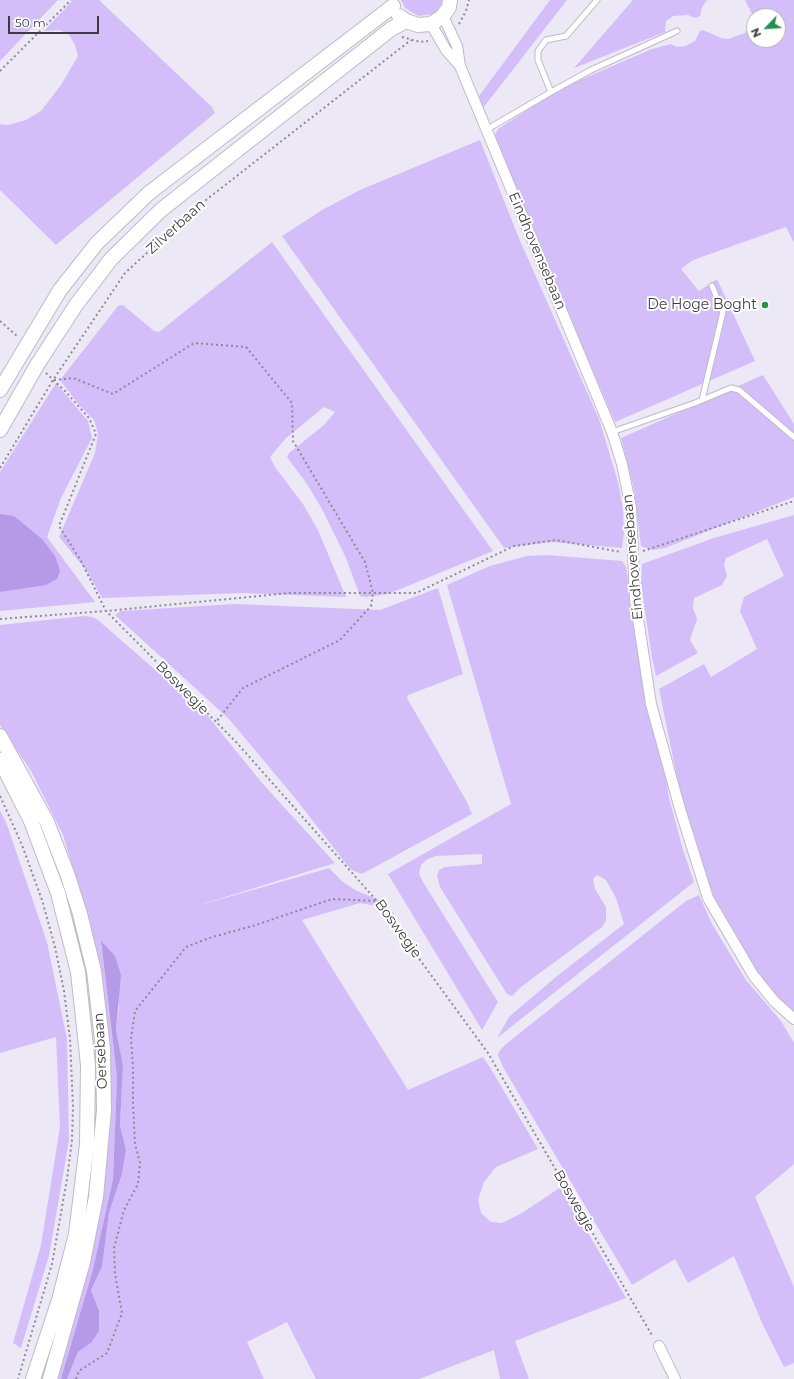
<!DOCTYPE html>
<style>
body{margin:0}
#map{position:relative;width:794px;height:1379px;overflow:hidden;background:#ede8f6;font-family:Montserrat,sans-serif}
canvas{display:block}
.north{position:absolute;left:746px;top:8px;width:40px;height:40px;box-sizing:border-box;background:#fff;border:1px solid #b1b1b3;border-radius:50%;rotate:245deg;font-size:11px;font-weight:700;line-height:16px;text-align:center;color:#3d3c41}
.north::after{content:'';display:block;margin:auto;width:14px;height:18px;background:#22924c;clip-path:polygon(50% 0,100% 100%,50% 72%,0 100%)}
.scale{position:absolute;left:8px;top:16px;width:91px;height:18px;box-sizing:border-box;border:2px solid #3d3c41;border-top:0;padding-left:5px;font-size:12px;line-height:14px;white-space:nowrap;color:#3d3c41;-webkit-text-stroke:3px #fff;paint-order:stroke}
</style>
<div id="map">
<canvas width="794" height="1379"></canvas>
<div class="north">N</div>
<div class="scale">50 m</div>
</div>
<script>
const ctx = document.querySelector('canvas').getContext('2d');
ctx.lineJoin = 'round';
function paint(path, color) { ctx.fillStyle = color; ctx.fill(path, 'evenodd'); }
const poly = rows => new Path2D(rows.map(r => 'M' + r).join(''));
function stroke(path, color, width, dash) { ctx.strokeStyle = color; ctx.lineWidth = width; ctx.lineCap = dash ? 'butt' : 'round'; ctx.setLineDash(dash || []); ctx.stroke(path); }
function drawText(font, color, halo, rows, align = 'center') {
  ctx.font = font + ' Montserrat,sans-serif'; ctx.lineWidth = 4; ctx.setLineDash([]); ctx.textBaseline = 'middle'; ctx.strokeStyle = halo; ctx.fillStyle = color; for (const [text, x, y, turn = 0] of rows) {
    ctx.save(); ctx.translate(x, y); ctx.rotate((+turn || 0) * Math.PI / 180); ctx.textAlign = isNaN(turn) ? turn : align; if (halo) ctx.strokeText(text, 0, 0); ctx.fillText(text, 0, 0); ctx.restore();
  }
}
paint(poly([
 [0,0,58,0,0,61],
 [73,0,99,0,212,107,215,113,56,245,0,190,0,124,8,125,26,120,41,111,61,85,78,56,75,45,69,35,60,30,44,31],
 [401,0,444,0,439,9,433,14,418,16,405,8],
 [550,0,567,0,483,108,479,96],
 [633,0,707,0,702,7,700,16,695,18,688,15,673,16,666,21,665,32,574,68],
 [745,0,794,0,794,243,786,227,693,260,681,269,699,291,717,279,755,361,615,422,524,211,495,135,498,129,552,94,575,82,652,49,671,44,677,47,685,46,695,41,700,31,703,30,721,38,728,39,745,33,750,26,753,16],
 [754,16,778,16,778,40,754,40],
 [480,140,518,236,599,419,618,482,623,509,624,532,622,548,551,542,504,548,282,236,322,210,360,190],
 [272,242,493,551,388,594,366,597,360,596,346,558,322,509,307,484,287,457,289,453,324,425,335,412,324,407,286,438,270,457,275,467,303,504,318,530,346,597,241,593,102,598,86,570,59,537,95,453,98,434,94,420,79,405,60,380,118,306,123,305,154,331,159,332],
 [763,375,794,424,794,497,665,548,652,550,641,546,634,489,621,438],
 [56,383,88,421,92,438,61,498,47,537,95,602,0,611,0,472],
 [794,515,794,1016,763,982,711,897,687,826,659,689,704,664,711,677,757,649,740,611,744,597,784,576,767,539,726,558,724,565,727,576,722,585,694,598,693,608,697,619,690,640,698,653,656,676,652,658,641,584,642,564,714,538],
 [547,555,622,561,626,567,638,645,657,721,669,798,683,850,694,882,497,1038,509,1017,557,976,624,924,616,898,606,880,597,875,593,879,595,889,606,907,606,921,602,927,521,987,512,996,507,994,440,887,437,876,439,870,445,867,482,864,482,854,436,856,426,860,421,865,419,874,423,882,498,1002,482,1030,388,874,511,804,447,585,490,566,527,556],
 [438,588,463,674,408,695,407,698,467,802,472,814,362,874,352,870,347,865,295,798,229,719,115,615,121,611,235,604,380,610],
 [84,616,92,617,98,620,207,715,262,783,335,863,190,908,329,868,343,882,355,890,384,902,395,915,376,906,360,903,302,920,408,1090,483,1057,491,1069,538,1149,496,1167,484,1182,478,1200,481,1213,491,1222,502,1223,522,1213,561,1187,574,1209,626,1298,515,1341,529,1379,500,1379,494,1350,419,1379,316,1379,287,1322,247,1342,264,1379,67,1379,78,1352,91,1343,99,1311,91,1290,102,1267,109,1213,122,1174,126,1150,120,1125,123,1065,116,1030,119,1006,101,942,117,1077,113,1179,92,1273,66,1365,61,1379,55,1379,90,1251,111,1122,108,1037,94,938,63,835,31,771,0,725,0,625],
 [0,811,6,822,47,942,67,1039,69,1140,49,1256,21,1348,13,1343,41,1245,60,1127,56,1037,0,1053],
 [699,895,712,924,746,980,781,1021,794,1043,794,1164,755,1197,794,1287,794,1363,784,1367,762,1323,734,1256,688,1283,675,1259,632,1285,503,1067,498,1055,500,1050,506,1044,686,901]
]), '#d3bef9');
paint(poly([
 [0,514,14,516,42,539,55,556,60,571,57,579,46,585,0,592],
 [101,941,115,956,121,975,116,1030,123,1065,120,1125,126,1150,122,1174,109,1213,102,1267,91,1290,99,1311,99,1331,91,1343,78,1352,67,1379,61,1379,92,1273,113,1179,117,1077]
]), '#b79ae7');
const service = poly([
 [551,92,591,70,677,31],
 [486,130,551,92,538,60,538,51,546,40,566,36,597,0],
 [702,400,723,312,712,286],
 [612,432,695,403,731,388,739,390,794,437]
]);
const minor = poly([
 [443,16,457,46,460,66,612,432,622,464,631,508,635,599,651,704,680,809,708,898,753,975,774,1001,794,1019],
 [431,24,446,50,460,66],
 [659,1346,675,1379]
]);
const secondary = poly([
 [399,16,406,21,418,25,431,24,443,16,449,7,450,0],
 [0,390,60,290,97,243,149,193,393,6],
 [0,430,37,365,76,305,111,259,161,210,391,29,406,21],
 [0,736,47,822,68,876,80,914,94,971,103,1049,104,1110,96,1197,83,1262,50,1379],
 [0,760,31,821,58,893,78,972,88,1065,87,1144,76,1234,59,1300,33,1379]
]);
stroke(service, '#bebac7', 7);
stroke(minor, '#bebac7', 12);
stroke(secondary, '#bebac7', 16);
stroke(poly([
 [459,24,466,11,469,0],
 [402,37,420,42,428,41],
 [0,71,71,0],
 [0,321,18,337],
 [46,373,65,391,89,418,96,434,59,526,81,561,106,611,237,743,377,901,488,1053,653,1337],
 [54,380,73,378,113,394,194,343,246,347,292,403,293,441,365,562,373,593,371,606,340,640,243,688,216,722],
 [0,468,53,380,125,273,197,207,411,40],
 [643,551,794,501],
 [0,619,106,611,289,593,416,593,514,546,556,540,621,552],
 [0,796,22,845,42,900,55,947,64,991,70,1039,73,1106,72,1140,67,1179,52,1264,18,1379],
 [76,1379,79,1371,107,1353,122,1313,115,1274,114,1248,124,1210,138,1184,140,1163,135,1144,133,1103,133,1067,131,1039,135,1011,186,947,209,938,256,925,332,899,377,901]
]), '#8c8a93', 2, [2, 3]);
stroke(service, '#fff', 5);
stroke(minor, '#fff', 10);
stroke(secondary, '#fff', 14);
for (const [x, y, r, color] of [
 [765,305,4,"#22924c"]
]) { const dot = new Path2D(); dot.arc(x, y, r, 0, 2 * Math.PI); ctx.fillStyle = color; ctx.fill(dot); stroke(dot, '#fff', 1.5); }
drawText('14px', '#3d3c41', '#fff', [
 ["Zilverbaan",176,227,-42],
 ["Eindhovensebaan",537,251,67],
 ["Eindhovensebaan",633,557,-95],
 ["Boswegje",182,688,45],
 ["Boswegje",398,929,54],
 ["Oersebaan",101,1051,-93],
 ["Boswegje",574,1201,60]
]);
drawText('14px', '#3d3c41', '#fff', [
 ["De Hoge Boght",757,305]
], 'right');
</script>
